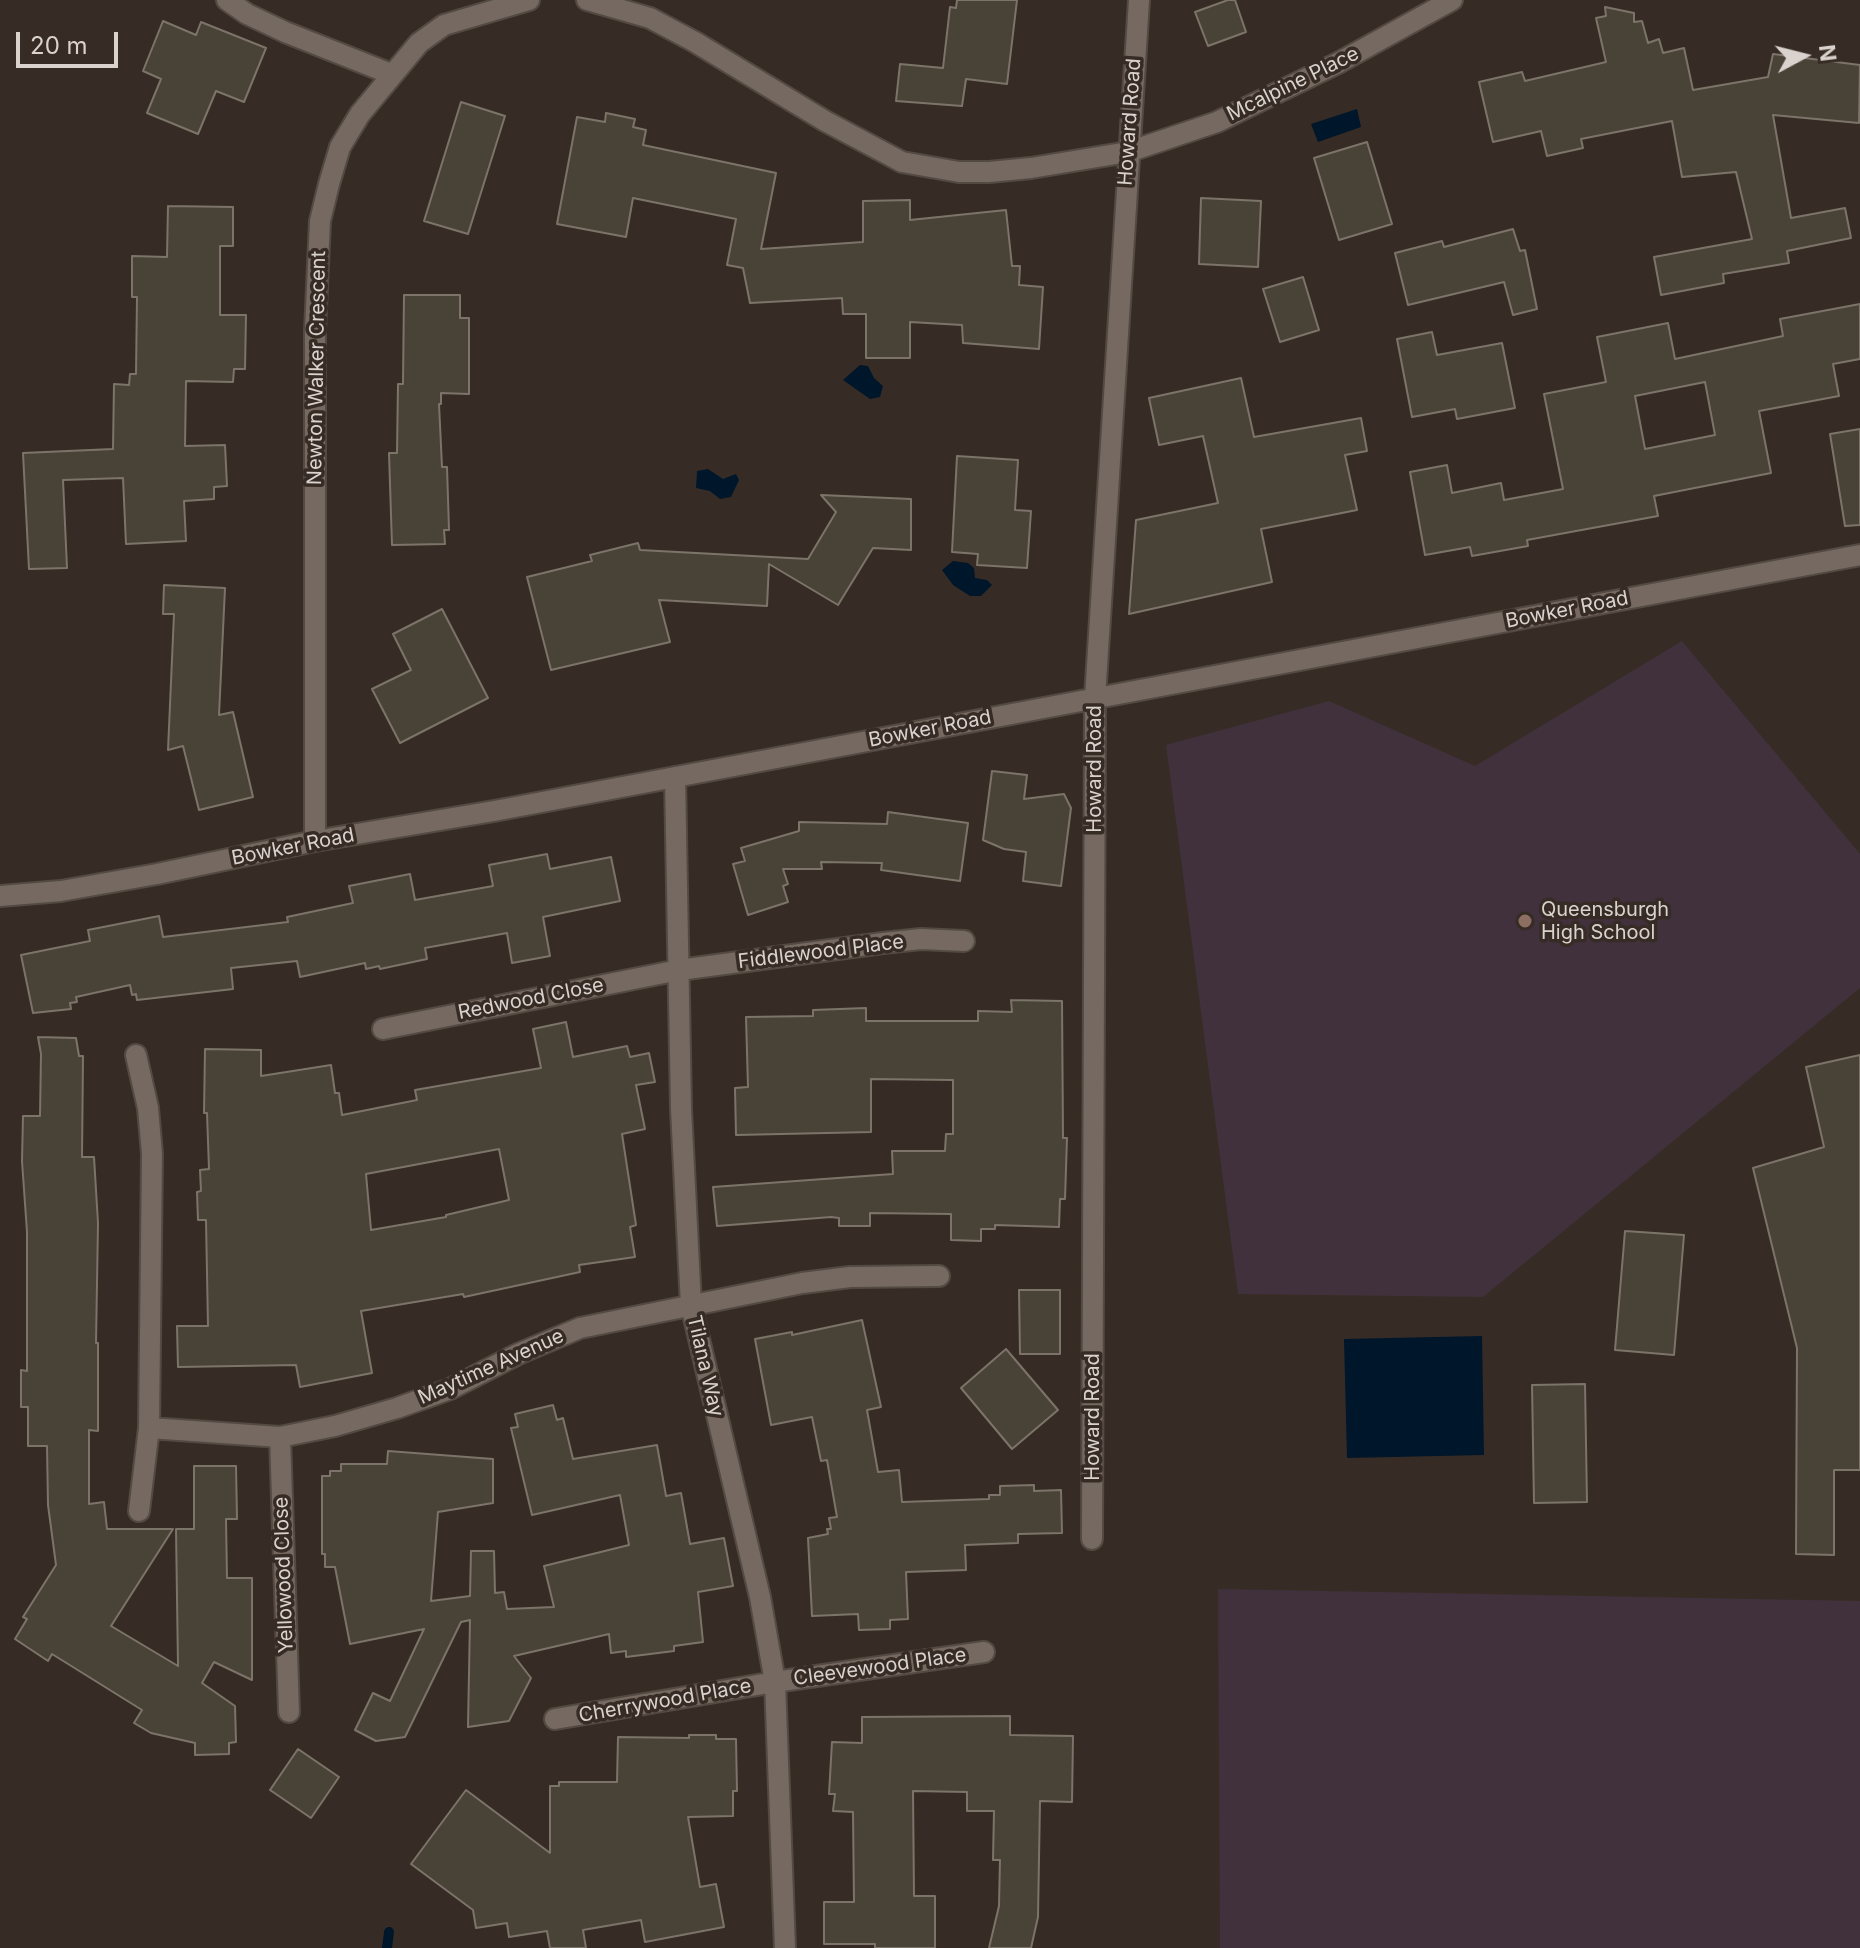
<!DOCTYPE html>
<style>
body{margin:0}
#map{position:relative;width:1860px;height:1948px;overflow:hidden;background:#372c25;font-family:Inter,sans-serif}
canvas{display:block}
.north{position:absolute;left:1764px;top:16px;width:80px;height:80px;-webkit-text-stroke:6px #372c25;paint-order:stroke;rotate:83deg;font-size:22px;font-weight:700;line-height:32px;text-align:center;color:#d9d2cd}
.north::after{content:'';display:block;margin:auto;width:28px;height:36px;background:#d9d2cd;clip-path:polygon(50% 0,100% 100%,50% 72%,0 100%)}
.scale{position:absolute;left:16px;top:32px;width:102px;height:36px;box-sizing:border-box;border:4px solid #d9d2cd;border-top:0;padding-left:10px;font-size:24px;line-height:28px;white-space:nowrap;color:#d9d2cd;-webkit-text-stroke:6px #372c25;paint-order:stroke}
</style>
<div id="map">
<canvas width="1860" height="1948"></canvas>
<div class="north">N</div>
<div class="scale">20 m</div>
</div>
<script>
const ctx = document.querySelector('canvas').getContext('2d');
ctx.lineJoin = 'round';
function paint(path, color) { ctx.fillStyle = color; ctx.fill(path, 'evenodd'); }
const poly = rows => new Path2D(rows.map(r => 'M' + r).join(''));
function stroke(path, color, width, dash) { ctx.strokeStyle = color; ctx.lineWidth = width; ctx.lineCap = dash ? 'butt' : 'round'; ctx.setLineDash(dash || []); ctx.stroke(path); }
function drawText(font, color, halo, rows, align = 'center') {
  ctx.font = font + ' Inter,sans-serif'; ctx.lineWidth = 7; ctx.setLineDash([]); ctx.textBaseline = 'middle'; ctx.strokeStyle = halo; ctx.fillStyle = color; for (const [text, x, y, turn = 0] of rows) {
    ctx.save(); ctx.translate(x, y); ctx.rotate((+turn || 0) * Math.PI / 180); ctx.textAlign = isNaN(turn) ? turn : align; if (halo) ctx.strokeText(text, 0, 0); ctx.fillText(text, 0, 0); ctx.restore();
  }
}
paint(poly([
 [1682,641,1860,854,1860,988,1483,1297,1238,1294,1166,745,1329,701,1475,766],
 [1218,1589,1860,1601,1860,1948,1220,1948]
]), '#41313c');
paint(poly([
 [1357,109,1361,127,1318,142,1311,124],
 [860,365,868,366,874,378,883,386,880,397,870,399,843,380],
 [708,469,723,479,736,474,739,480,731,497,720,499,710,491,696,488,697,471],
 [953,561,968,563,974,568,975,578,987,580,992,585,981,596,970,596,953,585,942,570],
 [1482,1336,1484,1455,1347,1458,1344,1339]
]), '#00162a');
stroke(poly([
 [387,1948,389,1932]
]), '#00162a', 10);
const building = poly([
 [957,0,1017,0,1007,84,966,79,962,106,896,101,900,64,943,68,950,7,956,8,957,0],
 [1228,0,1235,0,1246,32,1208,46,1195,12,1228,0],
 [1605,7,1634,13,1634,22,1642,21,1648,43,1659,39,1663,53,1684,48,1693,90,1768,77,1773,54,1860,65,1859,123,1773,115,1791,218,1845,208,1851,238,1787,251,1789,263,1723,274,1724,283,1661,295,1654,257,1752,239,1736,172,1682,177,1672,121,1581,139,1583,148,1547,156,1541,131,1493,142,1479,82,1522,72,1525,81,1606,62,1596,18,1606,16,1605,7],
 [163,21,196,35,201,22,266,48,244,102,216,91,198,134,147,113,161,79,143,71,163,21],
 [461,102,505,116,468,234,424,221,461,102],
 [606,113,635,119,633,127,646,130,643,145,776,173,761,249,863,242,863,201,910,200,910,220,1006,210,1012,266,1020,266,1019,285,1043,287,1039,349,963,343,962,325,910,322,910,358,866,358,866,314,843,314,842,298,750,303,743,268,727,265,736,219,633,198,626,237,557,224,577,117,605,122,606,113],
 [1367,142,1392,224,1339,240,1314,158,1367,142],
 [1201,198,1261,201,1258,267,1199,264,1201,198],
 [168,206,233,207,233,246,220,246,220,315,246,315,245,369,234,369,233,382,186,381,185,446,225,445,227,486,214,487,214,499,184,501,186,541,126,544,123,478,63,480,67,568,29,569,23,453,113,449,114,384,129,385,130,374,136,374,137,297,132,297,132,256,167,257,168,206],
 [1513,229,1520,251,1525,250,1537,309,1513,315,1504,282,1408,305,1395,253,1442,241,1444,247,1513,229],
 [1303,277,1319,330,1280,342,1263,289,1303,277],
 [404,295,460,295,460,318,469,318,469,394,441,393,441,404,439,404,442,467,447,467,449,530,444,530,445,544,392,545,389,453,397,453,398,384,403,384,404,295],
 [1860,304,1860,359,1833,364,1839,396,1759,411,1771,473,1654,496,1658,516,1527,540,1528,546,1472,556,1470,547,1425,555,1410,472,1447,465,1452,493,1501,483,1504,500,1563,489,1544,394,1606,382,1597,337,1668,323,1675,359,1783,336,1780,319,1860,304],
 [1705,382,1715,435,1645,449,1635,396,1705,382],
 [1432,332,1437,355,1502,343,1515,408,1457,419,1455,409,1412,417,1397,339,1432,332],
 [1241,378,1254,437,1361,418,1367,451,1345,455,1357,510,1261,529,1272,582,1129,614,1136,520,1218,503,1203,436,1159,445,1149,398,1241,378],
 [1860,429,1860,525,1845,526,1830,434,1860,429],
 [957,456,1018,460,1015,510,1031,511,1027,568,977,565,978,554,952,552,957,456],
 [821,495,911,499,911,550,873,548,838,605,769,564,767,606,659,600,670,642,551,670,527,577,592,561,590,555,638,543,640,550,808,559,836,512,821,495],
 [164,585,225,588,219,715,233,712,253,797,199,810,183,746,168,750,174,614,163,614,164,585],
 [442,609,488,698,400,743,372,689,411,670,393,634,442,609],
 [992,771,1027,775,1024,799,1064,794,1071,808,1061,886,1023,881,1026,852,1004,849,983,840,992,771],
 [888,812,968,823,960,881,881,870,882,863,821,862,822,869,783,869,788,884,783,886,788,902,748,915,733,864,745,861,741,848,799,831,799,822,887,824,888,812],
 [547,854,550,869,611,857,620,901,543,917,550,956,512,963,507,933,425,948,427,959,380,969,379,966,366,969,365,963,300,977,297,961,231,968,233,989,137,1000,136,994,132,995,130,985,76,997,77,1002,70,1003,71,1009,33,1013,21,955,90,941,88,930,159,916,163,937,288,922,287,917,353,903,349,886,410,874,415,900,493,886,489,865,547,854],
 [1011,1000,1062,1001,1063,1138,1067,1138,1065,1199,1060,1199,1059,1227,995,1225,995,1229,981,1229,981,1241,951,1240,951,1214,870,1213,870,1226,839,1226,839,1218,831,1217,717,1226,713,1187,893,1174,892,1151,945,1151,946,1134,953,1134,953,1080,871,1079,871,1132,736,1135,735,1088,748,1087,746,1017,813,1016,813,1010,866,1008,866,1021,978,1021,978,1011,1012,1012,1011,1000],
 [566,1022,573,1057,627,1046,630,1057,649,1053,655,1082,636,1085,645,1129,622,1134,636,1225,630,1227,635,1257,579,1265,580,1272,464,1297,463,1294,361,1311,372,1373,300,1387,296,1365,178,1367,177,1326,208,1326,206,1220,198,1220,197,1192,201,1191,200,1170,209,1169,207,1113,204,1113,205,1049,261,1050,261,1076,331,1065,335,1093,339,1093,342,1115,417,1100,415,1090,541,1068,533,1029,566,1022],
 [499,1149,509,1200,446,1215,446,1217,371,1230,366,1174,499,1149],
 [38,1037,76,1038,79,1056,83,1056,82,1157,94,1157,98,1223,96,1343,98,1343,98,1431,89,1430,89,1504,104,1502,107,1529,173,1529,111,1626,178,1666,176,1529,194,1529,194,1466,236,1466,237,1519,226,1519,227,1578,252,1578,252,1680,214,1662,202,1683,235,1706,236,1742,229,1743,229,1754,195,1755,195,1743,151,1733,134,1723,142,1710,52,1654,48,1661,15,1639,27,1619,23,1617,56,1565,48,1505,47,1446,28,1446,28,1407,21,1407,21,1370,27,1371,27,1232,22,1161,23,1116,40,1116,41,1054,38,1037],
 [1860,1055,1860,1470,1834,1470,1834,1555,1796,1554,1797,1348,1753,1168,1824,1147,1806,1067,1860,1055],
 [1625,1231,1684,1235,1674,1355,1615,1350,1625,1231],
 [1019,1290,1060,1290,1060,1354,1020,1354,1019,1290],
 [862,1320,881,1407,867,1410,878,1472,899,1470,902,1502,989,1499,989,1495,1000,1495,1000,1486,1034,1485,1034,1491,1061,1490,1062,1533,1018,1534,1018,1543,965,1545,966,1570,906,1572,908,1619,890,1620,890,1629,859,1630,858,1614,812,1616,808,1538,828,1534,827,1529,831,1529,829,1518,837,1517,827,1460,821,1461,812,1417,771,1425,755,1339,792,1332,792,1335,862,1320],
 [1006,1349,1058,1410,1012,1449,961,1388,1006,1349],
 [1585,1384,1587,1502,1534,1503,1532,1385,1585,1384],
 [553,1405,557,1420,563,1418,573,1459,657,1445,666,1496,681,1493,690,1544,724,1538,733,1586,698,1592,703,1642,674,1646,674,1651,626,1657,626,1651,611,1653,609,1634,514,1656,531,1678,509,1721,468,1727,470,1620,461,1622,405,1737,376,1741,355,1730,373,1693,390,1701,424,1629,350,1644,335,1567,325,1567,325,1554,322,1554,322,1476,330,1476,330,1471,341,1471,341,1464,387,1464,388,1451,493,1459,493,1503,438,1512,431,1601,470,1596,471,1551,494,1551,495,1593,504,1592,507,1609,554,1607,544,1566,629,1545,620,1495,532,1515,511,1428,518,1427,515,1414,553,1405],
 [1010,1716,1010,1735,1073,1736,1072,1802,1040,1801,1038,1917,1031,1948,989,1948,999,1906,1000,1860,993,1860,994,1811,967,1811,967,1792,913,1791,914,1896,935,1896,935,1948,875,1948,875,1944,824,1944,824,1902,854,1902,853,1812,833,1811,835,1794,829,1794,832,1742,862,1743,862,1717,1010,1716],
 [689,1735,716,1735,716,1739,736,1739,737,1791,733,1791,733,1816,688,1817,700,1887,716,1884,724,1927,645,1942,641,1920,583,1930,586,1948,550,1948,547,1931,509,1937,507,1923,476,1928,473,1910,411,1864,466,1790,550,1853,550,1786,559,1786,559,1782,617,1782,618,1737,689,1738,689,1735],
 [298,1749,339,1777,311,1818,270,1790,298,1749]
]);
paint(building, '#494237');
stroke(building, '#7c7468', 2);
const street = poly([
 [227,0,247,14,285,32,391,74],
 [587,0,650,18,695,42,825,121,902,162,959,172,989,172,1031,168,1128,152,1217,122,1338,63,1452,0],
 [675,777,681,1109,691,1305,760,1597,775,1682,785,1948],
 [315,841,315,331,320,221,329,184,340,147,360,114,419,43,444,25,529,0],
 [0,896,61,891,157,874,315,841,494,811,1860,555],
 [383,1029,679,970,883,943,921,939,964,941],
 [136,1055,148,1108,152,1154,149,1428,139,1511],
 [149,1428,280,1437,335,1426,397,1408,450,1389,518,1354,580,1328,802,1283,850,1277,939,1276],
 [280,1437,289,1712],
 [1092,1539,1095,698,1139,0],
 [555,1719,775,1682,984,1652]
]);
stroke(street, '#534a43', 24);
stroke(street, '#766961', 20);
for (const [x, y, r, color] of [
 [1525,921,8,"#8d6e63"]
]) { const dot = new Path2D(); dot.arc(x, y, r, 0, 2 * Math.PI); ctx.fillStyle = color; ctx.fill(dot); stroke(dot, '#372c25', 3); }
drawText('20px', '#d9d2cd', '#372c25', [
 ["Mcalpine Place",1293,84,-26],
 ["Howard Road",1130,122,-86],
 ["Newton Walker Crescent",317,368,-89],
 ["Bowker Road",1567,610,-11],
 ["Bowker Road",930,729,-11],
 ["Howard Road",1095,769,-90],
 ["Bowker Road",293,847,-11],
 ["Fiddlewood Place",821,952,-7],
 ["Redwood Close",531,999,-11],
 ["Tilana Way",705,1366,77],
 ["Maytime Avenue",491,1367,-24],
 ["Howard Road",1093,1417,-90],
 ["Yellowood Close",284,1575,-92],
 ["Cleevewood Place",880,1667,-8],
 ["Cherrywood Place",665,1701,-10]
]);
drawText('20px', '#d9d2cd', '#372c25', [
 ["Queensburgh",1541,910],
 ["High School",1541,933]
], 'left');
</script>
